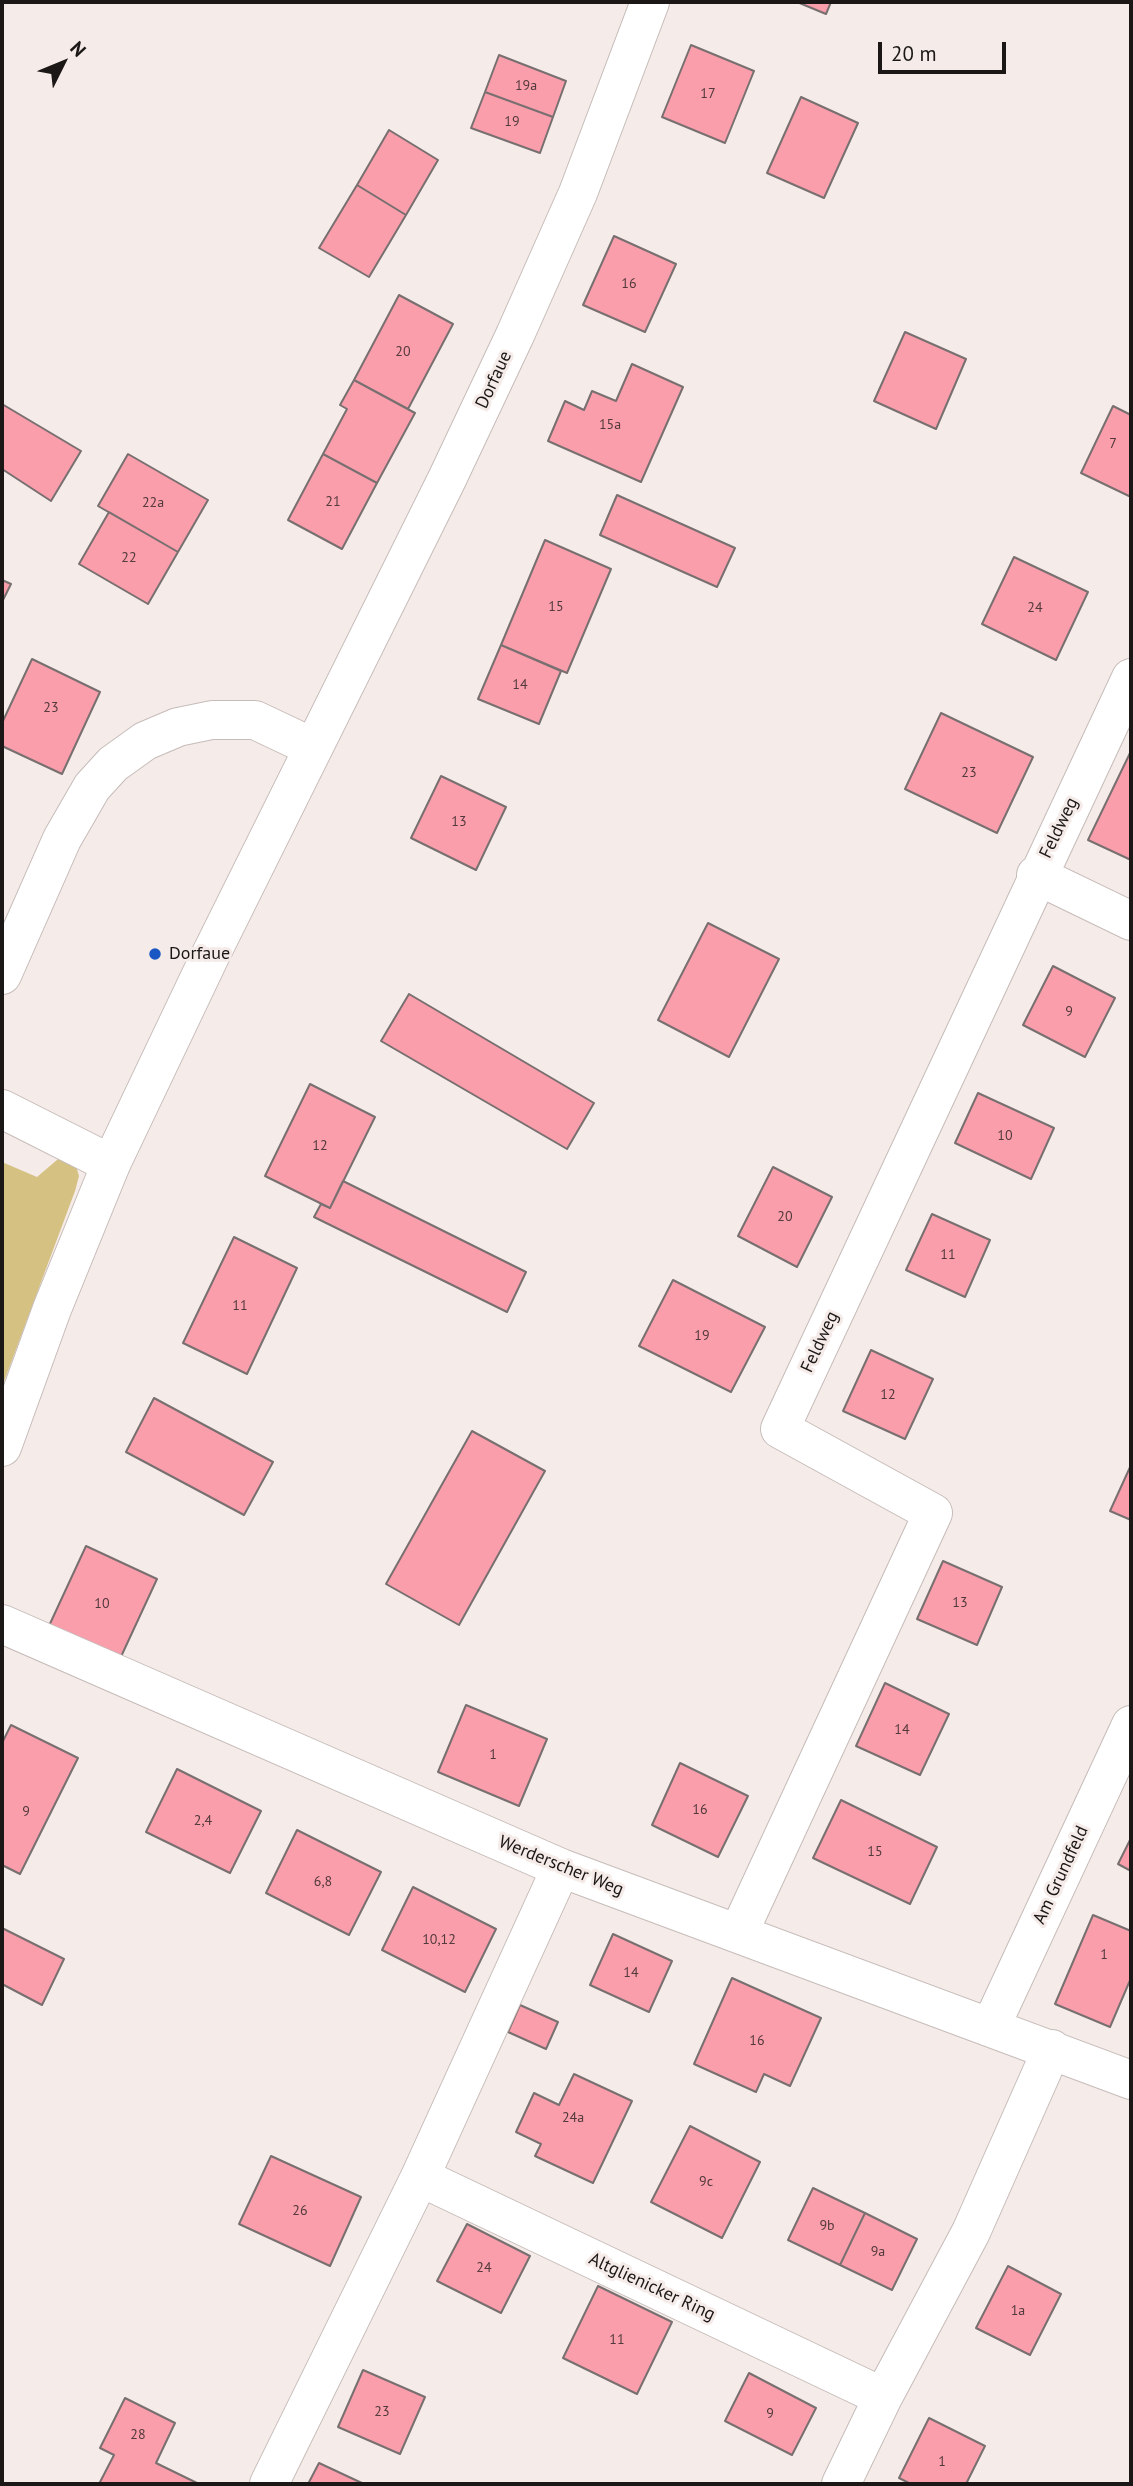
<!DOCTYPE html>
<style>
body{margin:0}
#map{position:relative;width:1133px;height:2486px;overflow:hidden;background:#f5ebe8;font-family:"PT Sans",sans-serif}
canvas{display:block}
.frame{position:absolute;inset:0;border:4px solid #1a1716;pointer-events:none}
.north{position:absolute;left:28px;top:28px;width:70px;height:70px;-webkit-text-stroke:5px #f5ebe8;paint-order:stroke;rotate:47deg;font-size:19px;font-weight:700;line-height:28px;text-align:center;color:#1a1716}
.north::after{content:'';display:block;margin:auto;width:24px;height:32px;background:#1a1716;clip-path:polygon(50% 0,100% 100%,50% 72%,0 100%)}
.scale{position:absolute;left:878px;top:42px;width:128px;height:32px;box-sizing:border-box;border:4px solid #1a1716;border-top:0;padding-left:9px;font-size:21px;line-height:24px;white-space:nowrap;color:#1a1716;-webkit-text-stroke:5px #f5ebe8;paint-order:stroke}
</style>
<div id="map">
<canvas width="1133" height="2486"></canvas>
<div class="frame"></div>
<div class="north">N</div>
<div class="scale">20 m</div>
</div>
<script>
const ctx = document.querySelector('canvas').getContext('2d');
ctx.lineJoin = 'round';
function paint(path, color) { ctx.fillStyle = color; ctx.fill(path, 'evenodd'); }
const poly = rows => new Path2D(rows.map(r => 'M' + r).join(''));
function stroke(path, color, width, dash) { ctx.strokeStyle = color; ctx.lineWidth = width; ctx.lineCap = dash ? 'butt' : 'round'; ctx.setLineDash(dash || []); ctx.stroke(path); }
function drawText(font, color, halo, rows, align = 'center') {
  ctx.font = font + ' "PT Sans",sans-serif'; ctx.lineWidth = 6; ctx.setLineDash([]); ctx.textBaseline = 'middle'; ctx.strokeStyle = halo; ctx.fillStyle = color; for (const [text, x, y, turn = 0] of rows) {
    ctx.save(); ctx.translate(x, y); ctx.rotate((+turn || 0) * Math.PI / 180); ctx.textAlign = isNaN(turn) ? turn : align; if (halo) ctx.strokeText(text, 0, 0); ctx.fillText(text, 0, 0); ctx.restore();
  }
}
paint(poly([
 [64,1154,75,1163,79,1176,75,1191,2,1387,2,1162,37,1177]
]), '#d5c182');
const building = poly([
 [797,2,831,2,826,14,797,2],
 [691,45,754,71,725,143,662,117,691,45],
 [499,55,566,81,553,117,485,92,499,55],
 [485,92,553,117,540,153,471,128,485,92],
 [801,97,858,123,824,198,767,173,801,97],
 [389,130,438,160,406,215,357,185,389,130],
 [357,185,406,215,369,277,319,248,357,185],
 [614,236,676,264,645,332,583,305,614,236],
 [399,295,453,324,408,409,354,380,399,295],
 [905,332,966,359,936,429,874,401,905,332],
 [632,364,683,387,641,482,548,441,565,401,584,410,592,391,616,401,632,364],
 [354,380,415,413,377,483,323,454,347,409,340,405,354,380],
 [2,404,81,451,51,501,2,469,2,404],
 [1113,406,1131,415,1131,497,1081,473,1113,406],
 [128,454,208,500,178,552,98,506,128,454],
 [323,454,377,483,342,549,288,520,323,454],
 [617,495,735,548,717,587,600,535,617,495],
 [109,512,178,552,148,604,79,564,109,512],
 [545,540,611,569,567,673,501,645,545,540],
 [1014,557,1088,592,1056,660,982,624,1014,557],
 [2,580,11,584,2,602,2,580],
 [501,645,561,671,539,724,478,699,501,645],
 [32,659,100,692,62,774,2,746,2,723,32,659],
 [941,713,1033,757,997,833,905,789,941,713],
 [1131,751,1131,860,1088,840,1131,751],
 [441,776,506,807,476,870,411,838,441,776],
 [708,923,779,959,729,1057,658,1020,708,923],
 [1053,966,1115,998,1085,1057,1023,1025,1053,966],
 [409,994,594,1103,567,1149,381,1041,409,994],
 [310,1084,375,1117,330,1208,265,1176,310,1084],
 [978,1093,1054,1128,1031,1179,955,1143,978,1093],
 [773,1167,832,1197,797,1267,738,1236,773,1167],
 [343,1181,526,1272,507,1312,314,1217,321,1204,330,1208,343,1181],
 [932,1214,990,1240,965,1297,906,1270,932,1214],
 [234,1237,297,1268,247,1374,183,1343,234,1237],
 [673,1280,765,1327,731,1392,639,1346,673,1280],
 [871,1350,933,1379,905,1439,843,1411,871,1350],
 [154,1398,273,1462,244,1515,126,1452,154,1398],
 [472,1431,545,1471,459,1625,386,1584,472,1431],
 [1131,1465,1131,1520,1110,1511,1131,1465],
 [86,1546,157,1579,119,1661,48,1628,86,1546],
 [943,1561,1002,1587,977,1645,917,1619,943,1561],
 [885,1683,949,1714,920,1775,856,1746,885,1683],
 [466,1705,547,1739,519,1806,438,1772,466,1705],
 [11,1725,78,1758,20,1874,2,1865,2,1743,11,1725],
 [680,1763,748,1796,718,1857,652,1825,680,1763],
 [177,1769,261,1811,230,1873,146,1832,177,1769],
 [841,1800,937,1847,910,1904,813,1858,841,1800],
 [297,1830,381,1872,349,1935,266,1893,297,1830],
 [1131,1838,1131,1871,1118,1864,1131,1838],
 [413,1887,496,1929,465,1992,382,1950,413,1887],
 [1093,1915,1131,1931,1131,1978,1110,2027,1055,2004,1093,1915],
 [2,1928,64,1959,42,2005,2,1984,2,1928],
 [613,1934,672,1961,649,2012,590,1985,613,1934],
 [732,1978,821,2018,790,2086,764,2074,756,2092,694,2064,732,1978],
 [520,2005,558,2022,546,2049,508,2032,520,2005],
 [574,2074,632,2101,593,2183,535,2156,541,2144,516,2132,534,2093,559,2105,574,2074],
 [690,2126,760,2162,722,2238,651,2202,690,2126],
 [271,2156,361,2197,330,2266,239,2224,271,2156],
 [813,2188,865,2213,840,2265,788,2240,813,2188],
 [865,2213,917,2239,892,2290,840,2265,865,2213],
 [467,2224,530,2256,501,2313,437,2281,467,2224],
 [1008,2266,1061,2294,1030,2355,976,2328,1008,2266],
 [598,2286,672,2322,637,2394,563,2358,598,2286],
 [363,2370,425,2397,400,2454,338,2427,363,2370],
 [749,2373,816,2408,792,2455,725,2421,749,2373],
 [125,2398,175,2423,156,2463,199,2484,99,2484,114,2455,100,2448,125,2398],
 [929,2418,985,2446,966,2484,911,2484,899,2478,929,2418],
 [319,2463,364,2484,308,2484,319,2463]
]);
paint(building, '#fa9eab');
stroke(building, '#786f70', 2);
const street = poly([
 [1036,875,1131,921],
 [2,975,62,839,92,787,113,764,145,741,178,727,212,720,255,720,312,747],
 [2,1109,111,1164],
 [2,1624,561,1868,1131,2080],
 [739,1932,933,1513,780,1429,1131,678],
 [991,2026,1131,1725],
 [420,2177,883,2397],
 [269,2484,420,2177,561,1868],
 [841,2484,883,2397,971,2232,1052,2049]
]);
const secondary = poly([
 [2,1447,52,1309,111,1164,210,956,447,479,515,335,578,193,650,2]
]);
stroke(street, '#c6bcb9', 40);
stroke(secondary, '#c6bcb9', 40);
stroke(street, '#fff', 38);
stroke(secondary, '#fff', 38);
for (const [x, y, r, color] of [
 [155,954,7,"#1b57c3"]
]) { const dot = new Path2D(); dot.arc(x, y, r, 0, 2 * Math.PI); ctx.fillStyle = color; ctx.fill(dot); stroke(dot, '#f5ebe8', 2.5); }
drawText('14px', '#52393b', null, [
 ["19a",526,86],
 ["17",708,94],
 ["19",512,122],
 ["16",629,284],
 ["20",403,352],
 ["15a",610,425],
 ["7",1113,444],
 ["21",333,502],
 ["22a",153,503],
 ["22",129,558],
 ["15",556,607],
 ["24",1035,608],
 ["14",520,685],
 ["23",51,708],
 ["23",969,773],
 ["13",459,822],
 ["9",1069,1012],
 ["10",1005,1136],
 ["12",320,1146],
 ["20",785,1217],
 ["11",948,1255],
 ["11",240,1306],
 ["19",702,1336],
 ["12",888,1395],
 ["13",960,1603],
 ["10",102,1604],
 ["14",902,1730],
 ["1",493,1755],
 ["16",700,1810],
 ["9",26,1812],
 ["2,4",203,1821],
 ["15",875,1852],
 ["6,8",323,1882],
 ["10,12",439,1940],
 ["1",1104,1955],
 ["14",631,1973],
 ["16",757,2041],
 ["24a",573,2118],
 ["9c",706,2182],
 ["26",300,2211],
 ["9b",827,2226],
 ["9a",878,2252],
 ["24",484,2268],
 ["1a",1018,2311],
 ["11",617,2340],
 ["23",382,2412],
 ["9",770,2414],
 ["28",138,2435],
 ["1",942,2462]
]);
drawText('18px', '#1a1716', '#f5ebe8', [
 ["Dorfaue",494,380,-65],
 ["Feldweg",1059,828,-64],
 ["Feldweg",820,1342,-65],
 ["Werderscher Weg",561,1866,22],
 ["Am Grundfeld",1061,1875,-65],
 ["Altglienicker Ring",652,2287,25]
]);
drawText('18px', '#1a1716', '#f5ebe8', [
 ["Dorfaue",169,954]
], 'left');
</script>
